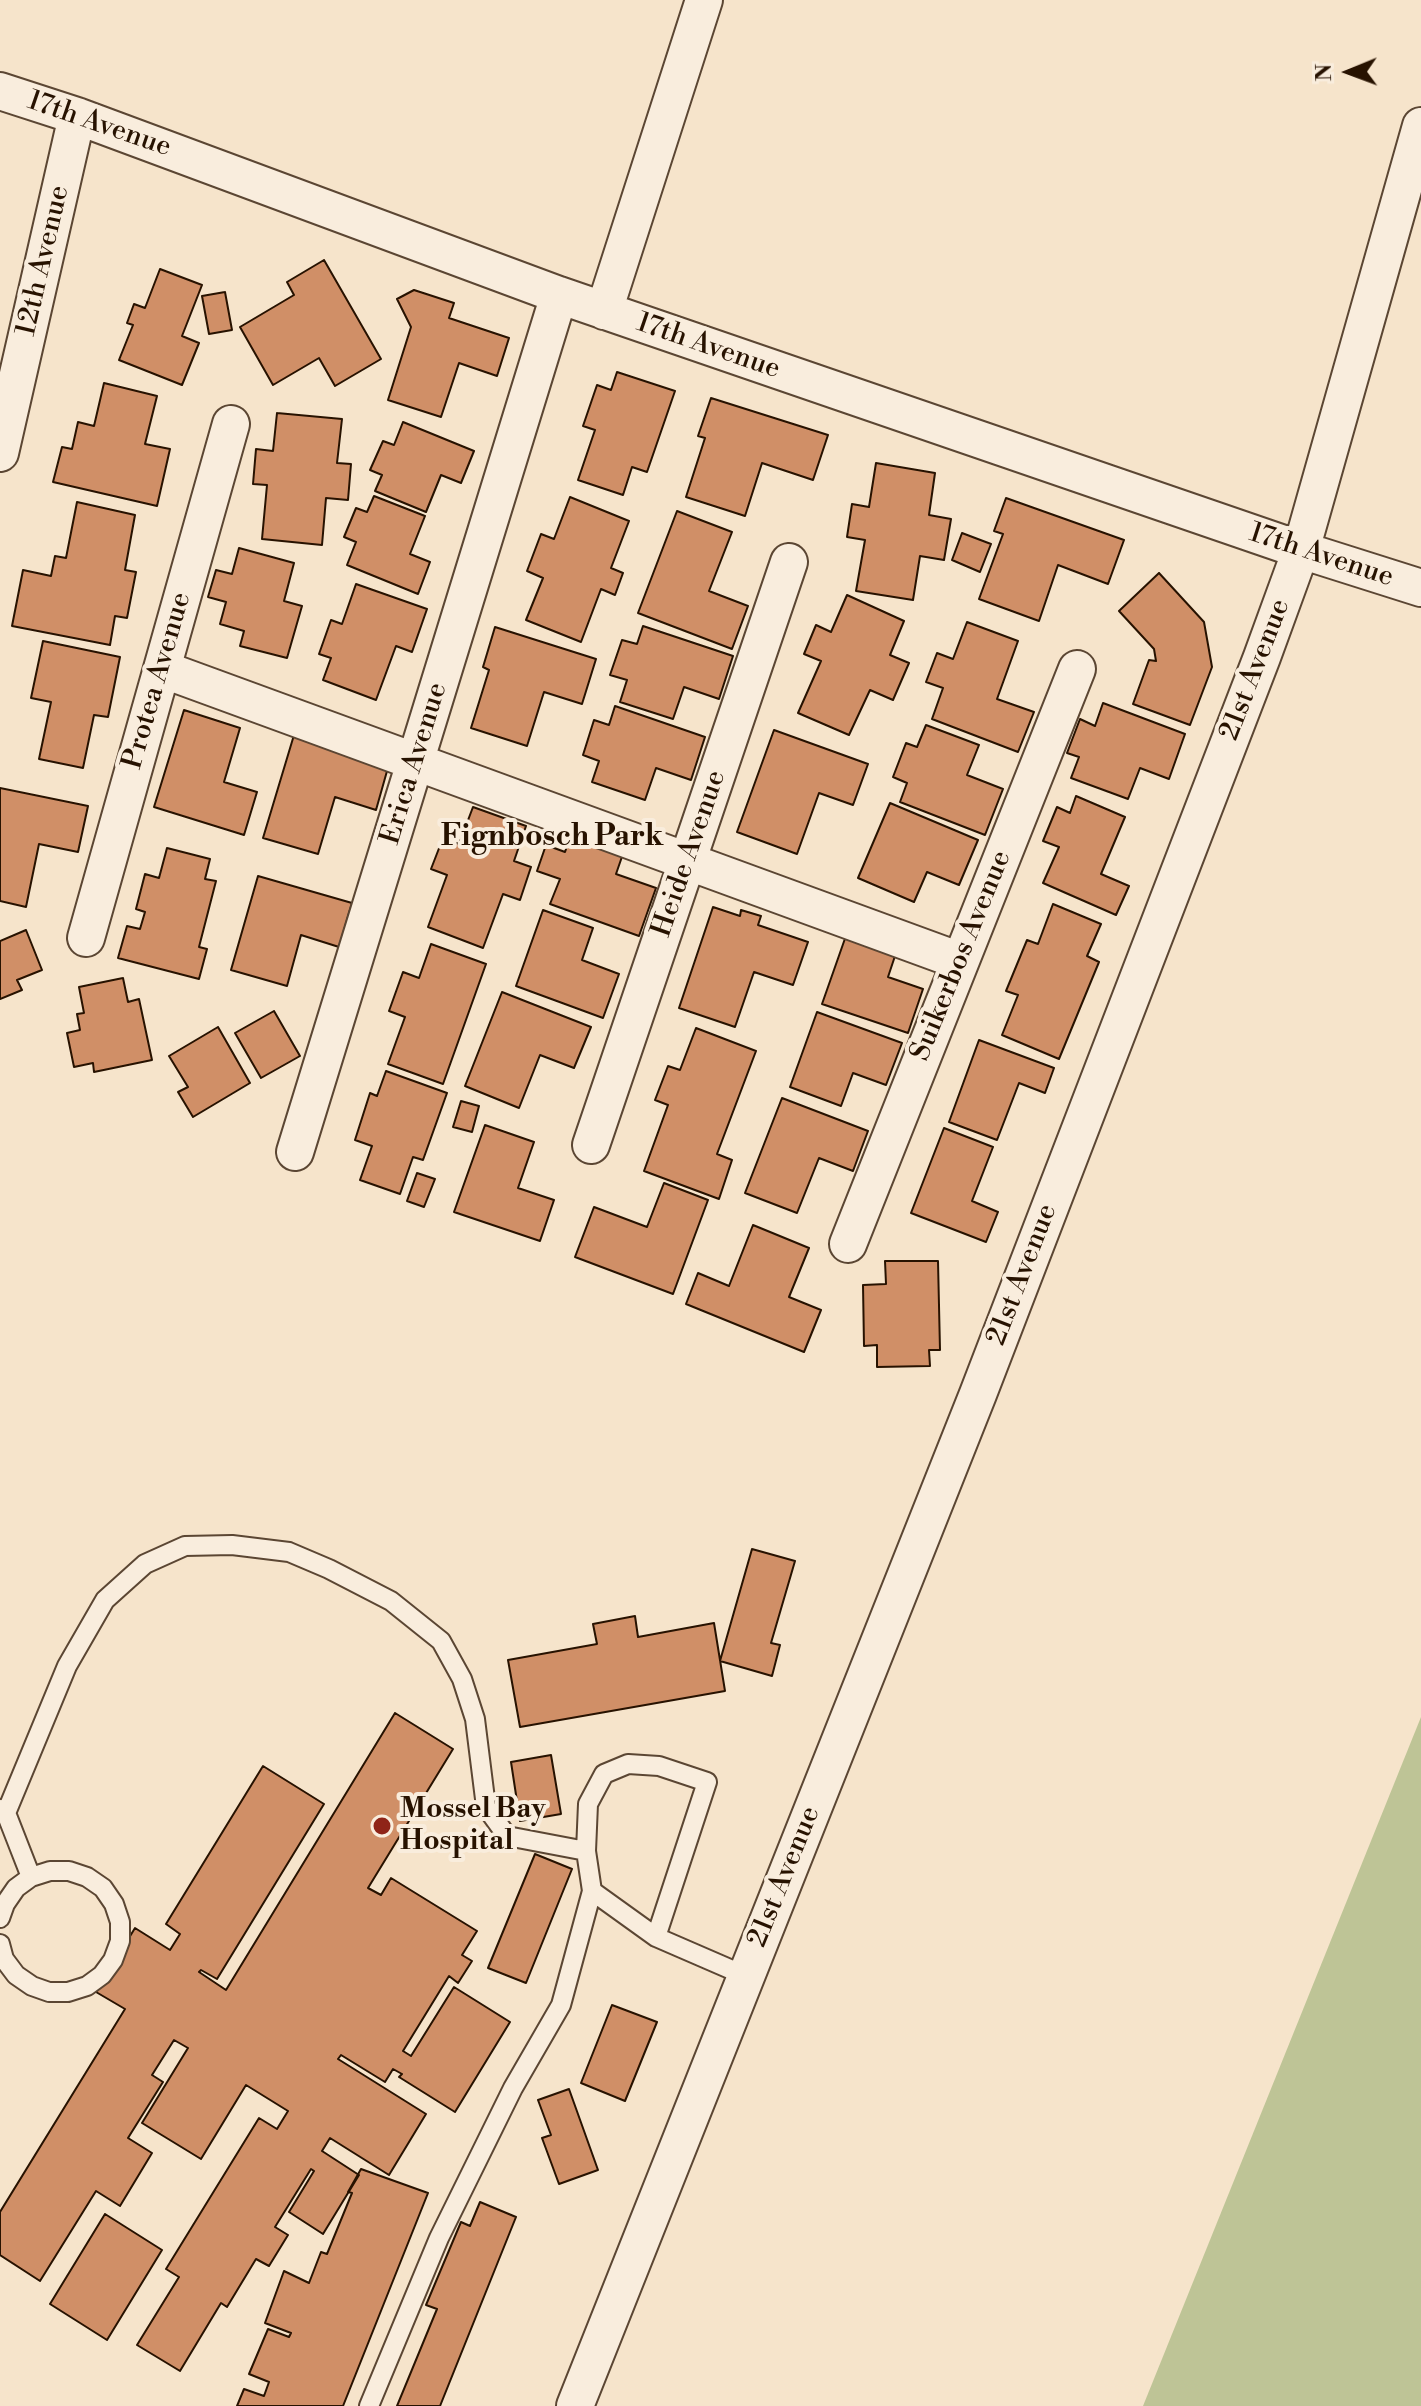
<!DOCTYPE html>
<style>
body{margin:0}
#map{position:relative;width:1421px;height:2406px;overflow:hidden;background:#f6e4cb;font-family:"Libre Bodoni",serif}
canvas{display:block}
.north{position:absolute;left:1309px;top:32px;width:80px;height:80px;-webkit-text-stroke:6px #f9eddd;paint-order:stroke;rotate:269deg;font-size:22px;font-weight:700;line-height:32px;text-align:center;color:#271200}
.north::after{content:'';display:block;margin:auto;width:28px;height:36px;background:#271200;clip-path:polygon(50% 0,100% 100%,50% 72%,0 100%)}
</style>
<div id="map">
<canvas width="1421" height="2406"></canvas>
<div class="north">N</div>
</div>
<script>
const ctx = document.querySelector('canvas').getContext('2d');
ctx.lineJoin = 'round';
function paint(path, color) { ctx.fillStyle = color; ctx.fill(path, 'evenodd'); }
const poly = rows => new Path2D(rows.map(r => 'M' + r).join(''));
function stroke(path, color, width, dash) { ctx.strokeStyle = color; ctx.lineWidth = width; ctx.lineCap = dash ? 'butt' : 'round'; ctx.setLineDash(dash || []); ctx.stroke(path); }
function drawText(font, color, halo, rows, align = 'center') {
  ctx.font = font + ' "Libre Bodoni",serif'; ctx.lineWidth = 8; ctx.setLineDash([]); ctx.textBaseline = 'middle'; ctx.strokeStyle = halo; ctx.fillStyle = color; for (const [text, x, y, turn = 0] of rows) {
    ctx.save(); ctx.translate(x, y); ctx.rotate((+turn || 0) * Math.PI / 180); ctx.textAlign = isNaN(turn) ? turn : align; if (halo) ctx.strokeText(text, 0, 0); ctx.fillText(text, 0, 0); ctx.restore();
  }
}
paint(poly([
 [1421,1717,1421,2406,1143,2406]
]), '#bec496');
const building = poly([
 [324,260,381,359,335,386,319,358,273,385,240,327,294,295,287,282,324,260],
 [160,269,202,285,182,336,199,343,182,385,119,360,133,325,127,323,134,304,145,308,160,269],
 [414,290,454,303,449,318,509,338,497,376,459,363,441,417,388,400,411,327,397,299,414,290],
 [225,292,232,330,209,334,202,296,225,292],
 [617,372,675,391,647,472,632,467,623,495,578,480,595,430,583,426,597,385,611,390,617,372],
 [104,383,157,396,145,444,170,449,157,506,53,482,62,447,72,449,78,422,94,426,104,383],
 [711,398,828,435,813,480,762,463,745,516,686,497,705,438,698,436,711,398],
 [277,413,342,419,337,463,351,464,348,500,326,498,322,545,262,539,267,485,253,484,256,449,273,451,277,413],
 [403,422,474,451,461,483,441,475,426,512,375,491,382,475,370,470,383,441,394,445,403,422],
 [876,463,935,473,929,515,951,519,944,560,920,556,913,600,856,591,865,540,847,537,852,504,869,507,876,463],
 [374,496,425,516,410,554,430,562,418,594,347,565,356,542,344,537,356,508,367,512,374,496],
 [570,497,629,521,611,568,623,573,615,595,601,589,581,642,526,620,543,578,527,571,541,534,554,539,570,497],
 [1006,498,1124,540,1108,584,1058,565,1039,621,979,599,1003,534,994,531,1006,498],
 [77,502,135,515,125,570,136,572,127,618,115,616,110,645,12,626,23,570,51,576,55,556,66,558,77,502],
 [677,511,732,532,709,591,748,606,732,649,638,613,677,511],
 [962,533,991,544,980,572,952,560,962,533],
 [239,548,294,563,284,601,302,606,287,658,240,646,244,631,220,624,226,602,208,597,216,570,232,574,239,548],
 [1159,573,1204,622,1212,667,1190,725,1133,704,1149,660,1156,661,1154,649,1119,611,1159,573],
 [356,584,427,609,412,652,396,646,376,700,323,680,331,658,319,654,331,620,342,624,356,584],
 [847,595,904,621,890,655,909,663,893,700,870,690,849,735,798,713,821,661,804,654,816,625,831,632,847,595],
 [967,622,1018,641,997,699,1034,712,1018,752,932,719,943,688,926,682,937,653,953,659,967,622],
 [643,626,733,656,719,699,684,687,673,719,620,702,627,680,610,675,622,640,637,644,643,626],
 [495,627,596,659,582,704,544,692,527,746,471,728,489,670,483,667,495,627],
 [43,641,120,657,108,717,94,715,83,768,39,759,51,702,31,698,43,641],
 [1103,703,1185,734,1169,779,1140,768,1128,799,1071,778,1079,757,1067,753,1080,719,1095,726,1103,703],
 [615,706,705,737,691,780,656,768,645,800,592,782,599,761,583,755,594,720,609,725,615,706],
 [184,710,240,728,224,782,257,792,244,835,154,807,184,710],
 [926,725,979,745,967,775,1003,789,985,835,900,802,907,783,893,777,906,743,917,747,926,725],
 [774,730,868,764,853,805,819,793,797,854,737,832,774,730],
 [294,735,389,764,376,810,335,797,318,854,263,838,294,735],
 [0,788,88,806,78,852,39,844,26,907,0,901,0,788],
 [1076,796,1125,817,1101,874,1129,886,1116,915,1043,883,1059,847,1043,841,1057,807,1070,813,1076,796],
 [890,803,978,840,959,885,927,872,914,902,858,878,890,803],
 [473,807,526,826,514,861,531,867,520,900,503,894,483,948,428,927,447,875,431,869,443,838,459,844,473,807],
 [573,829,625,848,616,874,656,888,639,936,550,904,560,879,537,871,546,845,565,852,573,829],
 [167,848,210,859,205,879,216,881,199,947,207,949,199,979,118,958,127,926,140,929,145,912,136,909,145,874,159,878,167,848],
 [258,876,352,903,339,947,301,935,287,986,231,970,258,876],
 [1053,904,1101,924,1087,956,1099,962,1059,1059,1002,1035,1018,995,1006,991,1027,940,1038,944,1053,904],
 [713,907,740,916,741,910,761,916,758,925,808,942,793,985,754,972,735,1027,679,1008,713,907],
 [543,910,593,928,582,960,619,974,603,1018,516,986,543,910],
 [26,930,42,970,17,980,22,990,0,999,0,941,26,930],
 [848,930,898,947,888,977,923,989,908,1033,822,1004,848,930],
 [431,944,486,964,443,1084,388,1064,405,1017,389,1011,403,972,419,978,431,944],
 [123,978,128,1002,139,999,152,1060,94,1072,93,1063,74,1067,67,1033,80,1030,77,1014,84,1013,79,987,123,978],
 [502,992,591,1027,574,1068,540,1055,519,1108,465,1086,502,992],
 [274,1011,300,1056,261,1078,235,1033,274,1011],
 [817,1012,902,1043,886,1085,853,1073,841,1106,790,1087,817,1012],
 [218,1027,250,1083,193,1117,178,1092,188,1087,169,1056,218,1027],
 [696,1028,756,1051,717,1154,732,1160,719,1199,644,1171,668,1105,655,1100,668,1066,680,1070,696,1028],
 [979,1040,1054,1068,1045,1093,1019,1083,997,1140,949,1122,979,1040],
 [386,1071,447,1093,423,1160,413,1157,400,1194,360,1180,372,1146,355,1140,370,1093,377,1096,386,1071],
 [782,1098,868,1131,853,1171,819,1158,797,1213,745,1193,782,1098],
 [461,1101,479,1106,472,1132,453,1127,461,1101],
 [485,1125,534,1142,518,1188,554,1200,540,1241,454,1212,485,1125],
 [944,1128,993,1147,972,1201,998,1212,986,1242,911,1213,944,1128],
 [417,1173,435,1179,424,1207,407,1201,417,1173],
 [664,1183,708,1200,673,1294,575,1257,594,1207,647,1227,664,1183],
 [753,1225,809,1248,789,1297,821,1310,804,1352,686,1304,698,1273,729,1286,753,1225],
 [885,1261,938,1261,940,1350,929,1350,930,1366,877,1367,877,1345,864,1346,863,1285,886,1284,885,1261],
 [752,1549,795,1561,771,1643,780,1645,772,1676,720,1661,752,1549],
 [635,1616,638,1637,714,1623,725,1691,520,1727,508,1660,597,1644,593,1624,635,1616],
 [395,1713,453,1749,368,1888,381,1895,391,1878,477,1931,462,1955,472,1961,458,1983,449,1976,403,2051,411,2056,454,1987,510,2022,455,2112,399,2077,402,2074,393,2069,385,2082,341,2055,338,2059,426,2114,389,2175,330,2138,322,2151,359,2175,323,2234,289,2212,314,2171,311,2169,275,2227,288,2235,269,2266,256,2259,227,2307,221,2303,180,2371,137,2345,179,2277,166,2269,259,2118,277,2129,288,2111,246,2085,201,2159,142,2123,188,2048,174,2040,152,2075,163,2082,128,2138,152,2153,120,2206,96,2191,40,2281,0,2255,0,2212,125,2009,96,1992,135,1928,170,1950,180,1934,166,1924,263,1766,324,1804,217,1979,201,1970,199,1972,226,1990,395,1713],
 [551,1755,561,1814,520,1821,511,1762,551,1755],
 [535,1854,572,1869,526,1983,488,1968,535,1854],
 [612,2005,657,2022,625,2101,581,2083,612,2005],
 [569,2089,598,2170,559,2184,542,2138,551,2135,538,2100,569,2089],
 [361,2169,428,2193,343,2406,237,2406,244,2389,264,2396,269,2382,249,2374,268,2329,289,2337,291,2333,265,2323,284,2271,309,2283,321,2252,327,2254,352,2193,348,2192,361,2169],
 [480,2202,516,2217,440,2406,397,2406,437,2309,426,2305,461,2222,470,2226,480,2202],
 [105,2214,162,2250,107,2340,50,2304,105,2214]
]);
paint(building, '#d08f67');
stroke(building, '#271200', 2);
const lane = poly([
 [0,1809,6,1813,31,1877],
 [6,1813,67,1666,105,1600,145,1564,185,1546,232,1545,289,1552,329,1569,391,1601,441,1641,462,1679,475,1719,486,1807,507,1836,586,1851,592,1891,656,1937,746,1976],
 [586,1851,588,1804,604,1774,628,1764,659,1766,707,1782,656,1937],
 [0,1918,5,1904,16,1888,31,1877,50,1871,69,1871,87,1877,103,1888,114,1904,120,1922,120,1941,113,1960,102,1975,87,1986,68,1992,49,1992,32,1986,16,1975,4,1959,0,1944],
 [369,2406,439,2238,513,2088,561,2005,592,1891]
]);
const street = poly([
 [0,91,77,116,559,295,1301,550,1421,588],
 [604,311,704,0],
 [0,453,77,116],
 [162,669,960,961],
 [86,938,231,424],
 [591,1145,789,562],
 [295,1152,559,295],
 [848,1244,1077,669],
 [575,2406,978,1394,1262,657,1301,550,1421,126]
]);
stroke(lane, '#5b4633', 22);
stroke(street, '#5b4633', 40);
stroke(lane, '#f9eddd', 18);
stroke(street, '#f9eddd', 36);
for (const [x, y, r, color] of [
 [382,1826,10,"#8f2418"]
]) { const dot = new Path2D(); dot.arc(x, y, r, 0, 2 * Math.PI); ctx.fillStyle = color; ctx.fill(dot); stroke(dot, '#f9eddd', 3); }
drawText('28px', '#271200', '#f9eddd', [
 ["17th Avenue",99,125,19],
 ["12th Avenue",44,261,-77],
 ["17th Avenue",708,347,19],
 ["17th Avenue",1321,556,18],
 ["21st Avenue",1256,670,-69],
 ["Protea Avenue",158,681,-74],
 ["Erica Avenue",415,764,-73],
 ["Heide Avenue",690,854,-71],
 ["Suikerbos Avenue",962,956,-68],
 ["21st Avenue",1023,1275,-69],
 ["21st Avenue",785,1877,-68]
]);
drawText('bold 28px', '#271200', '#f9eddd', [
 ["Mossel Bay",400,1810],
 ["Hospital",400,1842]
], 'left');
drawText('bold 30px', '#271200', '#f9eddd', [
 ["Fignbosch Park",552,838]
]);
</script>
